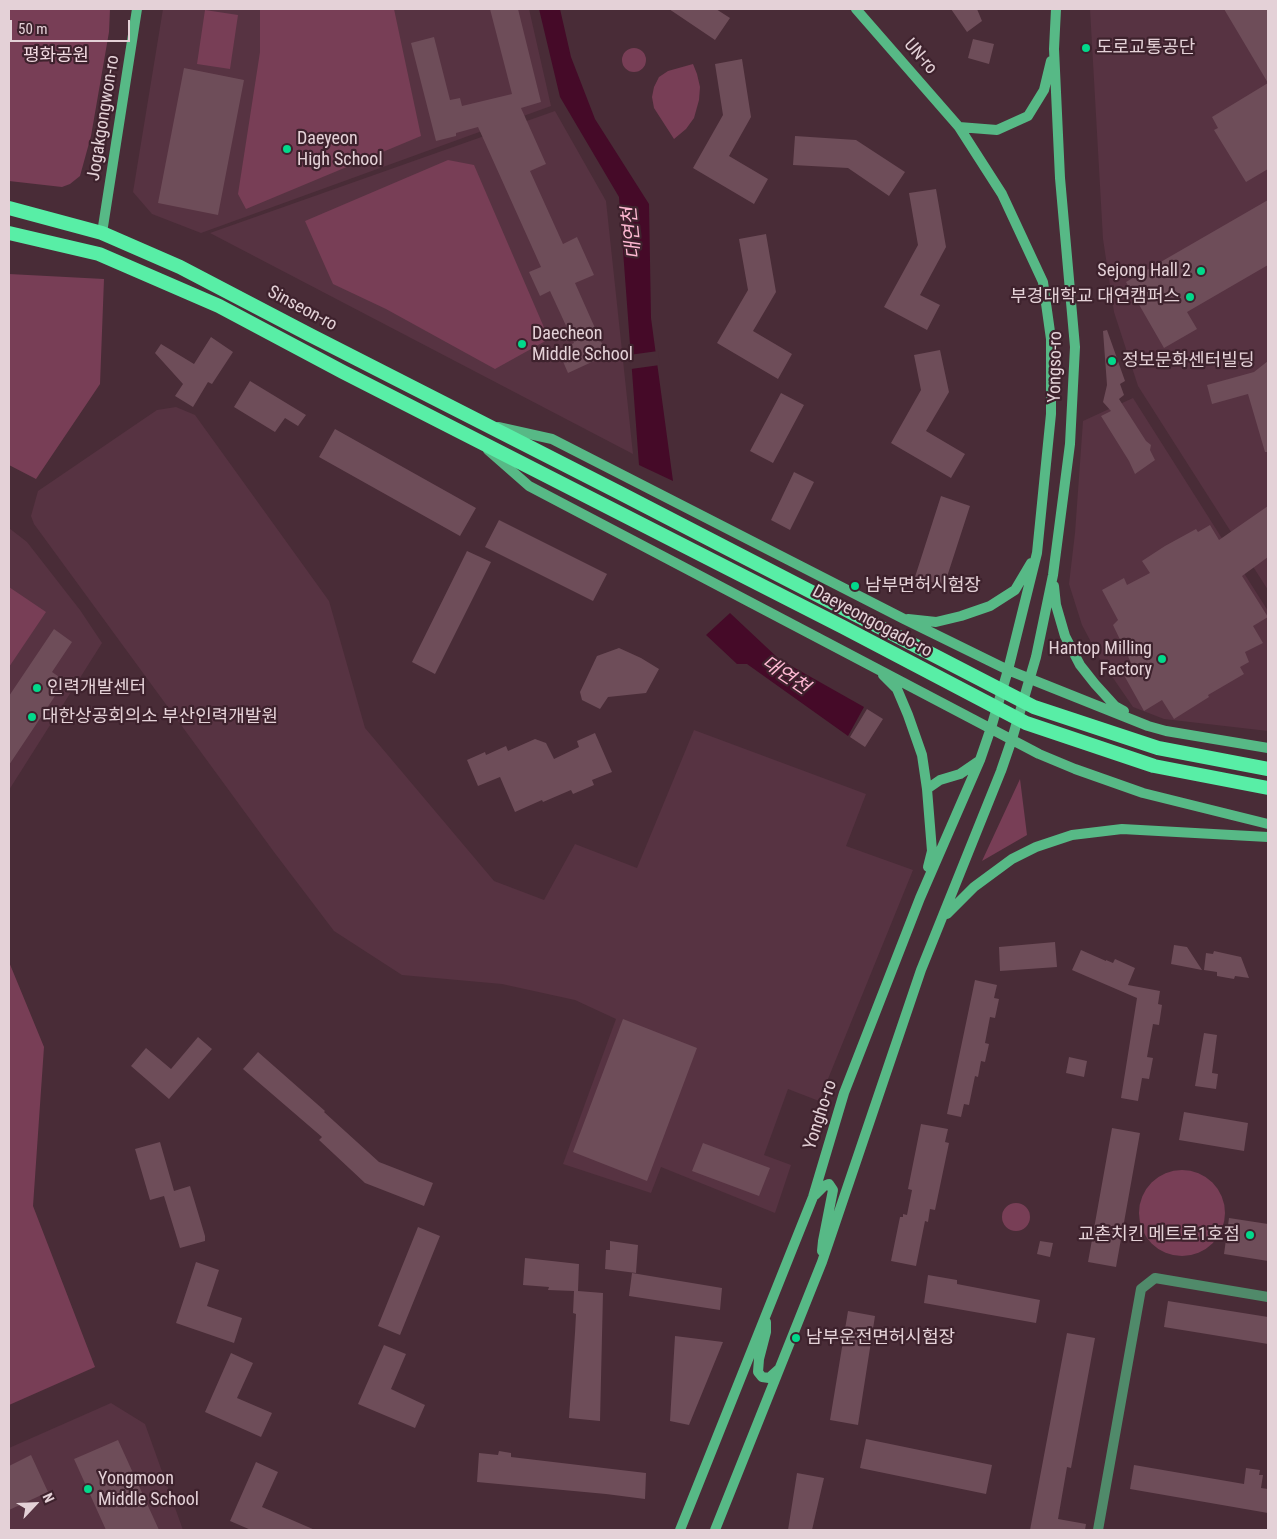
<!DOCTYPE html>
<meta charset="utf-8">
<style>
body{margin:0}
#map{position:relative;width:1277px;height:1539px;overflow:hidden;background:#492c37;font-family:"Roboto Condensed",sans-serif}
canvas{display:block}
.frame{position:absolute;inset:0;border:10px solid #e4d1d7;pointer-events:none}
.north{position:absolute;left:10px;top:1479px;width:50px;height:50px;-webkit-text-stroke:4px #3e222d;paint-order:stroke;rotate:65deg;font-size:14px;font-weight:700;line-height:20px;text-align:center;color:#e4d1d7}
.north::after{content:'';display:block;margin:auto;width:18px;height:22px;background:#e4d1d7;clip-path:polygon(50% 0,100% 100%,50% 72%,0 100%)}
.scale{position:absolute;left:10px;top:20px;width:120px;height:22px;box-sizing:border-box;border:2px solid #e4d1d7;border-top:0;padding-left:6px;font-size:15px;line-height:18px;white-space:nowrap;color:#e4d1d7;-webkit-text-stroke:4px #3e222d;paint-order:stroke}
</style>
<div id="map">
<canvas width="1277" height="1539"></canvas>
<div class="frame"></div>
<div class="north">N</div>
<div class="scale">50 m</div>
</div>
<script>
const ctx = document.querySelector('canvas').getContext('2d');
ctx.lineJoin = 'round';
function paint(path, color) { ctx.fillStyle = color; ctx.fill(path, 'evenodd'); }
const poly = rows => new Path2D(rows.map(r => 'M' + r).join(''));
function stroke(path, color, width, dash) { ctx.strokeStyle = color; ctx.lineWidth = width; ctx.lineCap = dash ? 'butt' : 'round'; ctx.setLineDash(dash || []); ctx.stroke(path); }
function drawText(font, color, halo, rows, align = 'center') {
  ctx.font = font + ' "Roboto Condensed","Noto Sans KR",sans-serif'; ctx.lineWidth = 4.5; ctx.setLineDash([]); ctx.textBaseline = 'middle'; ctx.strokeStyle = halo; ctx.fillStyle = color; for (const [text, x, y, turn = 0] of rows) {
    ctx.save(); ctx.translate(x, y); ctx.rotate((+turn || 0) * Math.PI / 180); ctx.textAlign = isNaN(turn) ? turn : align; if (halo) ctx.strokeText(text, 0, 0); ctx.fillText(text, 0, 0); ctx.restore();
  }
}
paint(poly([
 [163,9,529,9,551,106,201,233,152,214,133,192],
 [1090,9,1268,9,1268,590,1138,386,1114,312,1103,239],
 [555,111,606,201,633,454,210,233],
 [1133,398,1268,611,1268,731,1164,719,1133,707,1100,659,1082,625,1069,584,1075,533,1083,421],
 [176,407,195,415,329,601,365,728,494,881,544,900,575,844,637,868,694,730,866,794,846,846,913,870,819,1101,788,1089,764,1155,791,1165,775,1213,661,1167,651,1193,563,1164,616,1019,575,1000,502,984,402,975,334,931,274,852,34,524,31,516,38,491,157,410],
 [9,528,27,542,80,610,102,643,9,790],
 [111,1403,145,1424,183,1530,9,1530,9,1448]
]), '#573342');
paint(poly([
 [9,9,110,9,109,32,91,136,80,176,70,184,62,187,9,181],
 [260,9,394,9,421,136,246,209,238,194,260,52],
 [205,10,238,15,230,69,197,64],
 '622 60a12 12 0 1 1 24 0a12 12 0 1 1-24 0Z',
 [693,64,697,74,700,87,699,100,694,118,686,129,674,139,654,108,652,97,654,87,659,77,668,71],
 [448,160,474,165,549,339,495,369,386,309,333,284,305,221],
 [9,274,104,279,100,384,36,479,9,465],
 [9,587,46,612,9,667],
 [1020,779,1027,835,982,861],
 [9,962,44,1047,33,1206,95,1367,9,1405],
 '1139 1213a43 43 0 1 1 86 0a43 43 0 1 1-86 0Z',
 '1002 1217a14 14 0 1 1 28 0a14 14 0 1 1-28 0Z'
]), '#783e56');
paint(poly([
 [539,9,560,9,571,57,595,119,649,204,651,318,673,481,639,465,619,197,560,97],
 [730,613,779,659,864,707,848,736,747,664,737,664,706,635]
]), '#450a28');
paint(poly([
 [658,351,660,365,631,369,629,355]
]), '#492c37');
paint(poly([
 [490,9,518,9,541,102,521,108,546,164,530,171,563,244,577,237,594,275,575,283,607,355,568,373,558,350,574,343,550,291,540,296,529,272,541,267,478,127,456,133,456,136,436,141,411,43,434,37,450,100,460,98,462,106,512,94],
 [669,9,716,9,730,18,715,40],
 [951,9,977,9,982,21,967,32],
 [1224,9,1268,9,1268,169,1246,182,1214,130,1218,128,1212,117,1268,83],
 [973,39,994,44,989,64,968,58],
 [742,59,751,117,729,156,768,179,754,204,693,168,723,115,715,64],
 [184,68,244,80,218,215,158,203],
 [795,136,856,140,905,172,889,196,848,168,793,165],
 [936,189,946,247,920,295,940,305,927,330,884,307,918,245,909,193],
 [1268,200,1268,265,1187,312,1197,329,1164,348,1126,282],
 [766,234,776,292,753,331,792,354,778,379,717,343,748,290,739,239],
 [1107,330,1125,381,1120,384,1124,395,1119,399,1146,441,1151,445,1150,450,1155,460,1135,474,1129,461,1101,416,1111,411,1103,402,1107,385,1103,331],
 [211,337,233,352,212,384,208,382,193,407,175,396,183,384,155,353,161,344,194,364],
 [940,350,949,392,926,431,965,454,951,478,891,443,921,390,914,355],
 [1268,361,1268,452,1265,452,1248,394,1212,404,1207,385,1254,372],
 [250,381,306,415,298,426,285,418,275,432,234,407],
 [781,393,804,405,773,463,750,451],
 [335,429,476,508,460,536,319,457],
 [794,472,814,482,790,530,771,520],
 [941,496,970,506,944,586,915,577],
 [1268,506,1268,557,1242,576,1268,617,1253,626,1263,643,1245,652,1249,662,1240,667,1244,674,1208,695,1209,697,1174,719,1162,700,1144,711,1125,677,1135,671,1113,625,1118,620,1102,590,1124,578,1127,585,1150,573,1142,561,1165,546,1196,529,1198,532,1210,525,1219,540],
 [499,520,607,574,593,601,485,547],
 [467,551,491,562,435,674,412,662],
 [54,629,72,642,52,672,65,681,9,765,9,696],
 [619,648,641,658,659,669,646,693,608,697,600,709,582,700,580,692,597,656],
 [867,709,883,719,865,747,850,737],
 [595,733,612,772,592,780,594,785,573,794,571,790,543,802,542,800,515,812,500,777,478,786,467,760,485,752,486,755,506,746,508,751,535,739,546,743,554,759,579,747,577,741],
 [1055,942,1057,967,1000,971,999,947],
 [1174,945,1187,947,1202,970,1171,964],
 [1081,950,1106,961,1106,960,1113,963,1115,959,1135,968,1128,985,1160,991,1158,1004,1162,1005,1159,1025,1153,1024,1147,1057,1153,1058,1149,1079,1142,1078,1138,1101,1121,1098,1137,998,1072,970],
 [1214,951,1241,957,1249,978,1235,976,1234,979,1217,976,1217,972,1204,970,1206,953,1213,954],
 [975,980,997,985,994,998,999,999,995,1018,990,1017,985,1043,989,1044,985,1062,981,1061,978,1077,975,1076,969,1105,964,1104,961,1117,947,1114],
 [623,1019,697,1048,647,1181,573,1152],
 [1204,1033,1217,1035,1212,1073,1218,1074,1216,1089,1195,1086],
 [198,1037,212,1049,169,1099,131,1066,146,1048,171,1069],
 [258,1052,325,1111,324,1112,379,1162,433,1183,424,1206,365,1183,319,1140,322,1137,243,1069],
 [1069,1057,1087,1061,1084,1077,1066,1073],
 [1184,1112,1248,1123,1244,1151,1179,1140],
 [921,1124,948,1129,945,1142,949,1143,935,1210,930,1209,928,1222,925,1221,916,1266,891,1261,900,1217,903,1217,903,1214,907,1215,912,1190,908,1189],
 [1112,1128,1140,1133,1116,1267,1088,1262],
 [160,1142,174,1191,190,1186,205,1236,205,1241,180,1248,164,1196,150,1200,135,1149],
 [703,1143,770,1168,759,1196,692,1171],
 [1229,1218,1268,1224,1268,1261,1224,1254],
 [418,1227,440,1236,400,1335,378,1326],
 [610,1241,638,1245,636,1273,605,1269,606,1250,610,1250],
 [1040,1241,1053,1243,1050,1257,1037,1254],
 [525,1258,579,1264,578,1291,603,1293,600,1421,569,1418,575,1333,576,1314,573,1313,574,1291,548,1290,549,1287,523,1285],
 [196,1262,219,1270,207,1306,242,1318,234,1343,176,1323],
 [632,1273,722,1288,720,1310,629,1296],
 [928,1275,957,1280,957,1284,1040,1300,1036,1323,924,1303],
 [1168,1301,1268,1317,1268,1344,1164,1327],
 [848,1311,875,1316,858,1425,830,1420],
 [1067,1333,1095,1338,1071,1468,1067,1467,1058,1519,1086,1524,1085,1530,1030,1530],
 [675,1336,723,1342,689,1425,670,1421],
 [384,1345,406,1354,391,1389,425,1405,415,1428,358,1404],
 [231,1353,253,1363,237,1398,272,1413,261,1437,205,1412],
 [866,1439,992,1465,986,1494,860,1468],
 [118,1440,159,1530,106,1530,74,1459],
 [499,1451,511,1453,511,1457,646,1473,645,1499,606,1494,477,1482,479,1453,498,1455],
 [31,1455,48,1492,9,1510,9,1466],
 [256,1462,278,1472,262,1507,315,1530,251,1530,230,1521],
 [1134,1465,1244,1484,1246,1468,1260,1470,1259,1475,1263,1475,1261,1488,1268,1489,1268,1513,1130,1489],
 [797,1473,824,1478,812,1530,788,1530]
]), '#6e4d59');
stroke(poly([
 [1098,1530,1141,1289,1155,1278,1268,1297]
]), '#508a6a', 10);
stroke(poly([
 [959,127,997,130,1028,116,1044,90,1051,61],
 [102,233,137,9],
 [498,427,552,439,904,619,1008,670,1148,726,1166,731,1268,748],
 [488,450,529,486,1039,754,1075,769,1143,793,1268,824],
 [1054,586,1056,605,1065,636,1080,665,1095,684,1115,706,1124,711],
 [908,619,936,622,961,616,990,606,1015,590,1031,563],
 [883,675,897,689,908,715,922,755,927,789,932,851,928,867],
 [927,789,940,780,960,774,979,761],
 [947,914,974,887,1012,859,1036,847,1072,835,1122,829,1268,837],
 [815,1195,824,1186,829,1184,833,1190,823,1241,822,1251],
 [766,1322,766,1332,759,1359,758,1372,762,1377,769,1378,779,1369],
 [680,1530,813,1197,844,1093,920,898,980,760,991,728,1008,670,1037,553,1051,414,1051,339,1043,282,1002,194,959,127,856,9],
 [715,1530,822,1262,921,970,1001,771,1012,739,1036,657,1053,575,1070,444,1075,347,1060,178,1054,49,1056,9]
]), '#57b986', 10);
stroke(poly([
 [9,208,102,233,180,267,310,335,620,493,1034,707,1158,748,1268,769],
 [9,233,99,254,219,306,343,372,843,627,1026,723,1154,766,1268,788]
]), '#58eea6', 14);
for (const [x, y, r, color] of [
 [1086,48,5,"#02d98b"],
 [287,149,5,"#02d98b"],
 [1201,271,5,"#02d98b"],
 [1190,297,5,"#02d98b"],
 [522,344,5,"#02d98b"],
 [1112,361,5,"#02d98b"],
 [855,586,5,"#02d98b"],
 [1162,659,5,"#02d98b"],
 [37,688,5,"#02d98b"],
 [32,717,5,"#02d98b"],
 [1250,1235,5,"#02d98b"],
 [796,1338,5,"#02d98b"],
 [88,1489,5,"#02d98b"]
]) { const dot = new Path2D(); dot.arc(x, y, r, 0, 2 * Math.PI); ctx.fillStyle = color; ctx.fill(dot); stroke(dot, '#3e222d', 2); }
drawText('18px', '#e4d1d7', '#3e222d', [
 ["도로교통공단",1096,48],
 ["Daeyeon",297,139],
 ["High School",297,160],
 ["Sejong Hall 2",1191,271,"right"],
 ["부경대학교 대연캠퍼스",1180,297,"right"],
 ["Daecheon",532,334],
 ["Middle School",532,355],
 ["정보문화센터빌딩",1122,361],
 ["남부면허시험장",865,586],
 ["Hantop Milling",1152,649,"right"],
 ["Factory",1152,670,"right"],
 ["인력개발센터",47,688],
 ["대한상공회의소 부산인력개발원",42,717],
 ["교촌치킨 메트로1호점",1240,1235,"right"],
 ["남부운전면허시험장",806,1338],
 ["Yongmoon",98,1479],
 ["Middle School",98,1500]
], 'left');
drawText('18px', '#f1d9e1', '#3e222d', [
 ["평화공원",56,56]
]);
drawText('18px', '#e4d1d7', '#3e222d', [
 ["UN-ro",920,57,49],
 ["Jogakgongwon-ro",104,118,-81],
 ["Sinseon-ro",302,309,28],
 ["Yongso-ro",1056,367,-89],
 ["Daeyeongogado-ro",872,622,28],
 ["Yongho-ro",821,1115,-72]
]);
drawText('italic 19px', '#feb8d2', '#3e222d', [
 ["대연천",633,233,-96],
 ["대연천",785,676,34]
]);
</script>
